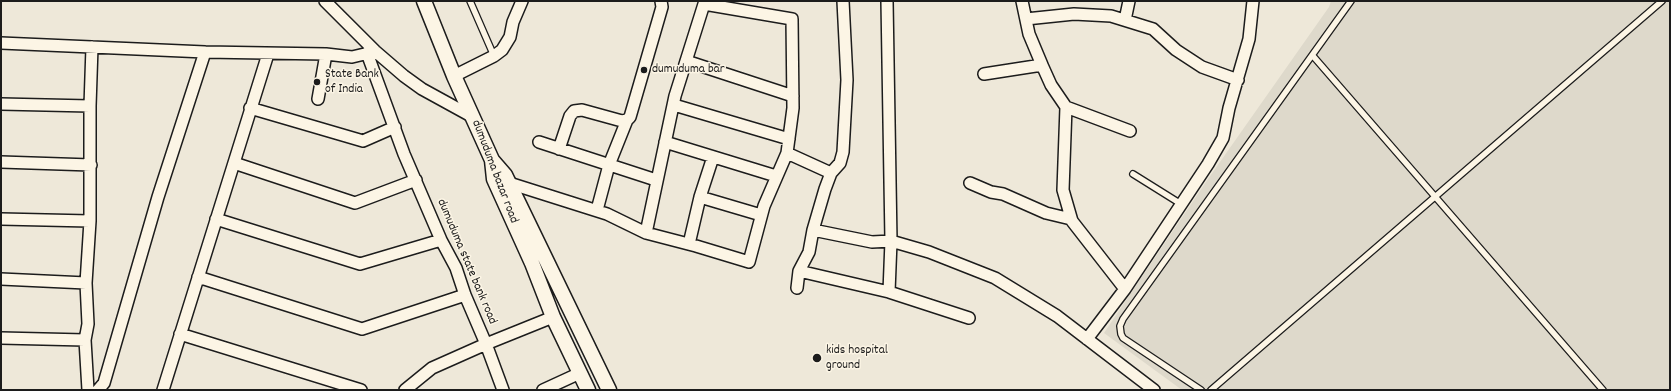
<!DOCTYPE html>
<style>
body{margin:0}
#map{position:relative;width:1671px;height:391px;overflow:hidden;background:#eee8d9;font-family:Dekko,sans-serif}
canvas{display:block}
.frame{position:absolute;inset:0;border:2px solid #1c1c1c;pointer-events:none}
</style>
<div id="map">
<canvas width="1671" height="391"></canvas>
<div class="frame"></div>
</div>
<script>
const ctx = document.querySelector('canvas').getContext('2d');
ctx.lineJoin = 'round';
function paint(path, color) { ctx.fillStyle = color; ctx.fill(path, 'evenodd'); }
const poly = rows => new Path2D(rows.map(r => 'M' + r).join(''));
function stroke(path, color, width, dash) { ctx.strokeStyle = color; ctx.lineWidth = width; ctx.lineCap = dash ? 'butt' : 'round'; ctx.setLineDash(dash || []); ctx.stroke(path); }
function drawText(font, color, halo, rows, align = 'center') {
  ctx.font = font + ' Dekko,sans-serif'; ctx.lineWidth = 3; ctx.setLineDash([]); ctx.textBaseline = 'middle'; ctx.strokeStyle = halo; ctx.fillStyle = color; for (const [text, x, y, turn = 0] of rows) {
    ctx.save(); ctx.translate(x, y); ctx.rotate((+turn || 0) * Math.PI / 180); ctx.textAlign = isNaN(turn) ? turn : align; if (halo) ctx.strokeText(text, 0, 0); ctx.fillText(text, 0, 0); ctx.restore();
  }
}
paint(poly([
 [1331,1,1670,1,1670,390,1182,390,1104,333,1208,179,1329,7]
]), '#ded9cb');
const service = poly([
 [470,1,494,56],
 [1313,56,1603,390],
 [1133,174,1181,204],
 [1201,390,1123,338,1121,334,1120,326,1123,319,1351,1],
 [1211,390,1662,1]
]);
const minor = poly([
 [325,1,375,51,404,76,422,89,473,117],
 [1026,19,1074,14,1111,16,1153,29,1176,50,1202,67,1238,80],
 [1125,20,1129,1],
 [1,43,205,52],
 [367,53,404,154,441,240,456,268,465,295,486,344,432,368,405,390],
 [686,61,793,96],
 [1042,65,1051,85,1066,107,1063,190,1072,221,1125,289,1087,339],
 [984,74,1042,65,1029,34,1022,1],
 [454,76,494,56,502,50,510,37,513,22,522,1],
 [318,99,326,54,352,57,373,52],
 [1,104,90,106],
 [674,105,789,139],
 [1066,107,1130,131],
 [250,108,363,141,395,127],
 [539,142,656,180],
 [665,142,776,176],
 [559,149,570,116,574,111,582,110,622,121,627,120,630,117,662,7,661,1],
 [1,162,91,165],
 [234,163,355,203,416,180],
 [831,173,840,163,843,152,847,80,843,1],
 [509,183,607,214,646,233,696,246,749,262,764,206,787,153,831,173,825,189,813,230,809,252,799,271,797,288],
 [970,183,991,192,1003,194,1046,213,1071,219],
 [700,197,713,157],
 [597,210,609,165,627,120],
 [1,219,90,221],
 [216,219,360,264,441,240],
 [813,230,872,242,891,241,929,252,995,278,1057,316,1154,390],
 [646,233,675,96,704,4,792,19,793,108,787,153],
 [689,244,700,197,761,215],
 [799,271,889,292,891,241,887,1],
 [198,277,362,329,465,295],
 [1,279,86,283],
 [1125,289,1208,164,1223,138,1229,108,1249,39,1253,1],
 [889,292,969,318],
 [180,334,361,390],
 [1,338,85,340],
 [88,390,85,340,88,324,86,283,90,221,90,106,92,47],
 [98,390,104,383,158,197,205,52,326,54],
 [163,390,268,54],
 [503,390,486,344,553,317],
 [543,390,580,373]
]);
const tertiary = poly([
 [424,1,454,76,492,160,494,179,532,263,553,317,588,390],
 [492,160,505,175,609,390]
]);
stroke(service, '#1c1c1c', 8);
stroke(minor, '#1c1c1c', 14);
stroke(tertiary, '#1c1c1c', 17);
stroke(service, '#fcf5e5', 5.5);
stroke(minor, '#fcf5e5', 11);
stroke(tertiary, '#fcf5e5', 14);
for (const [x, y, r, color] of [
 [644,70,4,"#1c1c1c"],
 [317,82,4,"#1c1c1c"],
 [817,358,5,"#1c1c1c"]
]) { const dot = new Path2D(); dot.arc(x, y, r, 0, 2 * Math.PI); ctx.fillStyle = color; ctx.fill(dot); stroke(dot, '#fcf5e5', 1.5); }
drawText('13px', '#1c1c1c', '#fcf5e5', [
 ["dumuduma bar",652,70],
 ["State Bank",325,75],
 ["of India",325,90],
 ["kids hospital",826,351],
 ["ground",826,366]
], 'left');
drawText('13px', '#1c1c1c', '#fcf5e5', [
 ["dumuduma bazar road",494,172,69],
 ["dumuduma state bank road",466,262,67]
]);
</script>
